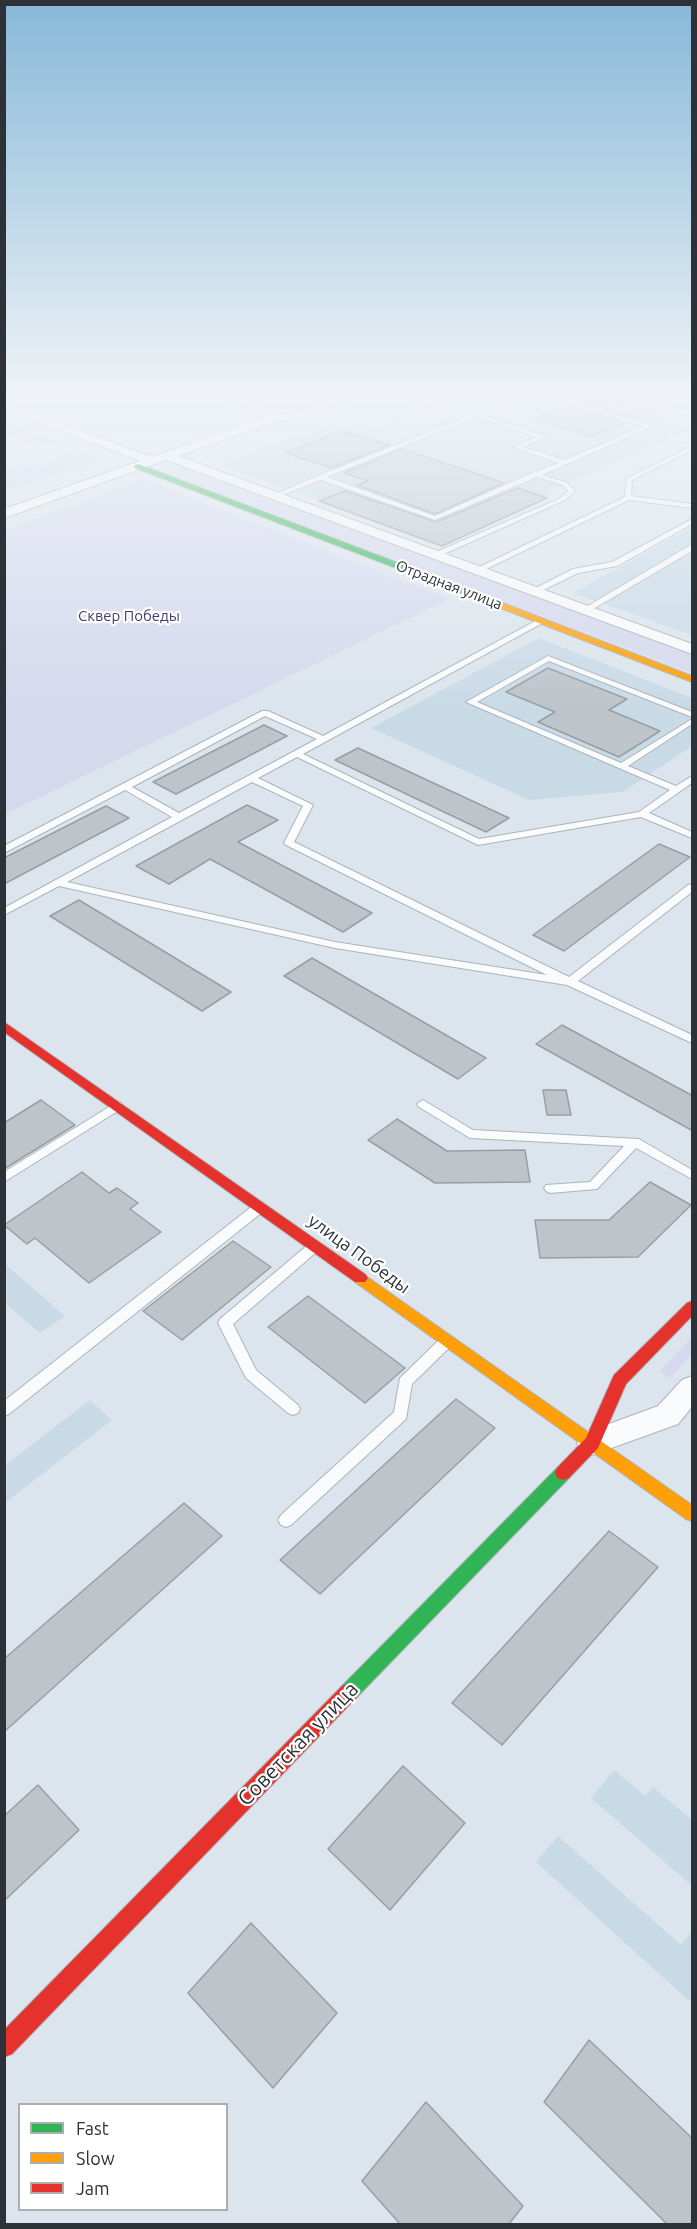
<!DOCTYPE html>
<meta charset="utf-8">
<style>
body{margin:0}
#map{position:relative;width:697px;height:2229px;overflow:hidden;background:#dce5ed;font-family:Ubuntu,sans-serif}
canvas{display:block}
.frame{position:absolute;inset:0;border:6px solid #2c3237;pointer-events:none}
.legend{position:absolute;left:18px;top:2103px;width:210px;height:108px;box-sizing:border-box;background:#fff;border:2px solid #abadaf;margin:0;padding:8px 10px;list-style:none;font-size:18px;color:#2c3237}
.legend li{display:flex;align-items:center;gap:12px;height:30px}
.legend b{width:30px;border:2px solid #abadaf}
</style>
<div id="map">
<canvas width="697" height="2229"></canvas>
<div class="frame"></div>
<ul class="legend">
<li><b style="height:8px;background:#30b455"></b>Fast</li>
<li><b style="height:8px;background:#ff9f0a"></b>Slow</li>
<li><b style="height:8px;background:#e5322d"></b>Jam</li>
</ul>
</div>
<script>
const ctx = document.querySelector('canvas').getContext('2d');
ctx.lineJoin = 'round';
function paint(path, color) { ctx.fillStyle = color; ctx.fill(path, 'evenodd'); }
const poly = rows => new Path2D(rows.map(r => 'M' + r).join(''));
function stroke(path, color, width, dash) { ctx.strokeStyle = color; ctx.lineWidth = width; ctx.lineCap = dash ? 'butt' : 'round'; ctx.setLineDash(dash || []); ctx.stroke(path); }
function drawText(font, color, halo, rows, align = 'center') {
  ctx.font = font + ' Ubuntu,sans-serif'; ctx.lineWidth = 4.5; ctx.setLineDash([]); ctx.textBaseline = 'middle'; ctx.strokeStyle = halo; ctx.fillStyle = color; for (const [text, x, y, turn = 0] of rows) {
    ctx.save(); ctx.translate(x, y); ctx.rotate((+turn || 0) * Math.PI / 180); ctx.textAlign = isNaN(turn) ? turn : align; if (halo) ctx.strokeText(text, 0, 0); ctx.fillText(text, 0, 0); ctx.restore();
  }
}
paint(poly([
 [421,395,574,395,692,429,545,493,551,496,460,537,338,494,319,501,219,465,331,423,360,432,442,402],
 [692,527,692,635,573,593],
 [539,638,692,698,692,746,623,792,529,800,371,728],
 [5,1264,65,1316,40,1333,5,1303],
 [90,1400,112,1420,5,1503,5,1465],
 [614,1770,645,1796,653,1787,692,1820,692,1886,591,1798],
 [558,1836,681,1945,692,1931,692,1997,689,2001,536,1862]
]), '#c9dae7');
paint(poly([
 [5,421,57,441,37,448,5,435],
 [83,451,103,459,80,467,60,459],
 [56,460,76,468,5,491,5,472,30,464,38,467],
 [186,466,692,654,692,673,165,473],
 [143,479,449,599,5,814,5,530],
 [692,1337,692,1354,670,1378,660,1371]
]), '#d6d8ee');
const building = poly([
 [595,395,646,411,656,409,634,418,577,402,595,395],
 [616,395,663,395,645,402,616,395],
 [566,406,624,423,592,436,534,419,566,406],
 [342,431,390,445,331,468,286,453,342,431],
 [402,449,504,483,435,514,357,485,368,481,344,473,402,449],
 [518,488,547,498,442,546,319,501,345,491,436,522,518,488],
 [548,668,627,699,609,710,660,731,619,757,538,722,555,712,506,692,548,668],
 [264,725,287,736,176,794,153,782,264,725],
 [358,748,509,818,486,832,335,760,358,748],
 [247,805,278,820,238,842,372,913,343,932,210,859,169,884,136,866,247,805],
 [106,806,129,818,4,884,4,858,106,806],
 [659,844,690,857,564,951,533,935,659,844],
 [79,900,137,935,231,992,202,1011,50,916,79,900],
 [312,958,465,1046,486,1058,458,1079,284,976,312,958],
 [562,1025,693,1096,693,1131,536,1044,562,1025],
 [543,1090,566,1090,571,1115,547,1115,543,1090],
 [41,1100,75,1125,4,1169,4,1123,41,1100],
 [397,1119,447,1151,525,1150,530,1182,435,1183,368,1140,397,1119],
 [82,1172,109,1193,117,1188,127,1195,138,1203,130,1209,161,1232,89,1283,35,1238,27,1244,4,1225,82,1172],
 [650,1182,691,1205,638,1257,540,1258,535,1220,609,1220,650,1182],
 [233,1241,271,1267,182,1340,143,1311,233,1241],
 [308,1296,405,1368,365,1403,268,1327,308,1296],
 [456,1399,495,1428,320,1594,280,1560,456,1399],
 [184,1503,222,1536,4,1732,4,1659,184,1503],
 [609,1531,658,1567,502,1745,452,1703,609,1531],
 [403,1766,465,1823,390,1910,328,1849,403,1766],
 [38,1785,79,1830,4,1901,4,1816,38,1785],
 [251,1923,337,2013,273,2088,188,1993,251,1923],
 [589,2040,693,2139,693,2224,667,2224,544,2102,589,2040],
 [426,2102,523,2206,509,2224,400,2224,362,2181,426,2102]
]);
paint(building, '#bdc5ca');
stroke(building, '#989fa4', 1.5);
const lane = poly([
 [395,395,403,395,470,415,509,400,546,398,538,395,546,395,653,426,542,475,567,483,574,490,574,492,565,500,437,557,434,557,434,553,561,498,568,491,563,485,537,477,435,520,321,480,277,497,273,497,273,495,318,476,465,417,395,395],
 [552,400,644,426,565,460,523,447,544,438,544,436,482,415,512,403,549,402,552,400],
 [476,417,536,437,514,447,559,463,532,473,435,516,327,477,476,417],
 [601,395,609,395,646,405,671,395,678,395,659,404,692,413,692,417,654,406,647,409,601,395],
 [692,446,692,450,632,480,631,496,692,504,692,508,629,500,480,572,473,570,625,497,627,478,692,446],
 [692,519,692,524,617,566,578,573,537,593,530,591,573,569,612,562,692,519],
 [689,546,692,546,692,551,588,612,581,610,689,546],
 [539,619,546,621,303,754,479,839,639,812,670,790,466,702,548,656,692,712,692,717,549,661,477,702,621,763,692,719,692,724,628,766,676,786,692,776,692,783,649,813,692,832,692,838,641,817,478,845,297,757,258,778,313,805,294,842,569,977,688,885,692,884,692,892,578,981,692,1035,692,1043,567,985,335,948,59,886,4,915,4,908,172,817,125,790,4,853,4,846,262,711,268,711,323,736,539,619],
 [265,716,317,739,179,813,132,787,265,716],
 [252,782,303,806,284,843,286,845,547,975,335,942,67,882,252,782],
 [423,1100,473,1130,639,1139,692,1170,692,1179,636,1148,597,1189,550,1193,546,1191,544,1188,546,1185,590,1182,624,1146,470,1138,419,1107,417,1104,423,1100],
 [117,1102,121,1103,123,1106,121,1109,4,1182,4,1172,117,1102],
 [260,1202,265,1204,266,1207,265,1210,9,1414,4,1416,4,1401,255,1204,260,1202],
 [315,1241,320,1243,322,1246,320,1249,233,1324,256,1370,298,1405,300,1409,298,1413,293,1415,288,1413,246,1378,218,1323,220,1319,310,1243,315,1241],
 [447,1335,452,1337,454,1341,452,1345,412,1384,406,1419,291,1525,286,1527,281,1525,278,1520,281,1515,394,1412,400,1378,442,1337,447,1335]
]);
const street = poly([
 [215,395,231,395,275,411,269,415,265,414,215,395],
 [344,395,360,395,297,420,277,421,178,456,692,644,692,654,166,460,4,518,4,509,140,461,4,409,4,402,152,457,272,414,292,413,344,395],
 [692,1376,692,1407,678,1424,592,1455,582,1452,577,1443,582,1434,658,1406,682,1380,692,1376]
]);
const fast = poly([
 [138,464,467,589,468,591,461,593,135,468,134,466,138,464],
 [563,1466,569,1468,571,1473,569,1478,356,1698,349,1701,342,1698,339,1692,342,1686,557,1468,563,1466]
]);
const slow = poly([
 [461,589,467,589,692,676,692,682,461,593,461,589],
 [360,1272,692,1505,692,1521,686,1519,355,1282,352,1278,355,1274,360,1272]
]);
const jam = poly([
 [4,1022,365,1274,368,1278,365,1282,355,1282,4,1032,4,1022],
 [692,1301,692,1316,626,1384,598,1448,569,1478,563,1480,557,1478,555,1473,557,1468,586,1438,614,1375,687,1303,692,1301],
 [349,1683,356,1686,359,1692,356,1698,12,2054,4,2057,4,2030,342,1686,349,1683]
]);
stroke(lane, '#acb4b9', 2);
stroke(street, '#acb4b9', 2);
stroke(fast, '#acb4b9', 2);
stroke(slow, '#acb4b9', 2);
stroke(jam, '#acb4b9', 2);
paint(lane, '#fafbfc');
paint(street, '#fafbfc');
paint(fast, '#30b455');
paint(slow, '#ff9f0a');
paint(jam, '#e5322d');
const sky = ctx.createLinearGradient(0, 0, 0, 707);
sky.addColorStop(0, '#87b8d8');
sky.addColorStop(0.56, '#eff3f7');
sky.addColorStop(1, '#eff3f700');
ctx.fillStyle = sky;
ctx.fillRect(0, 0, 697, 707);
drawText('15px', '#2c3237', '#fff', [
 ["Отрадная улица",449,585,21]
]);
drawText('15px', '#443a6f', '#fff', [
 ["Сквер Победы",129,616]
]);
drawText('18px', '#2c3237', '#fff', [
 ["улица Победы",359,1254,36]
]);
drawText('21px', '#2c3237', '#fff', [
 ["Советская улица",298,1744,-46]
]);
</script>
